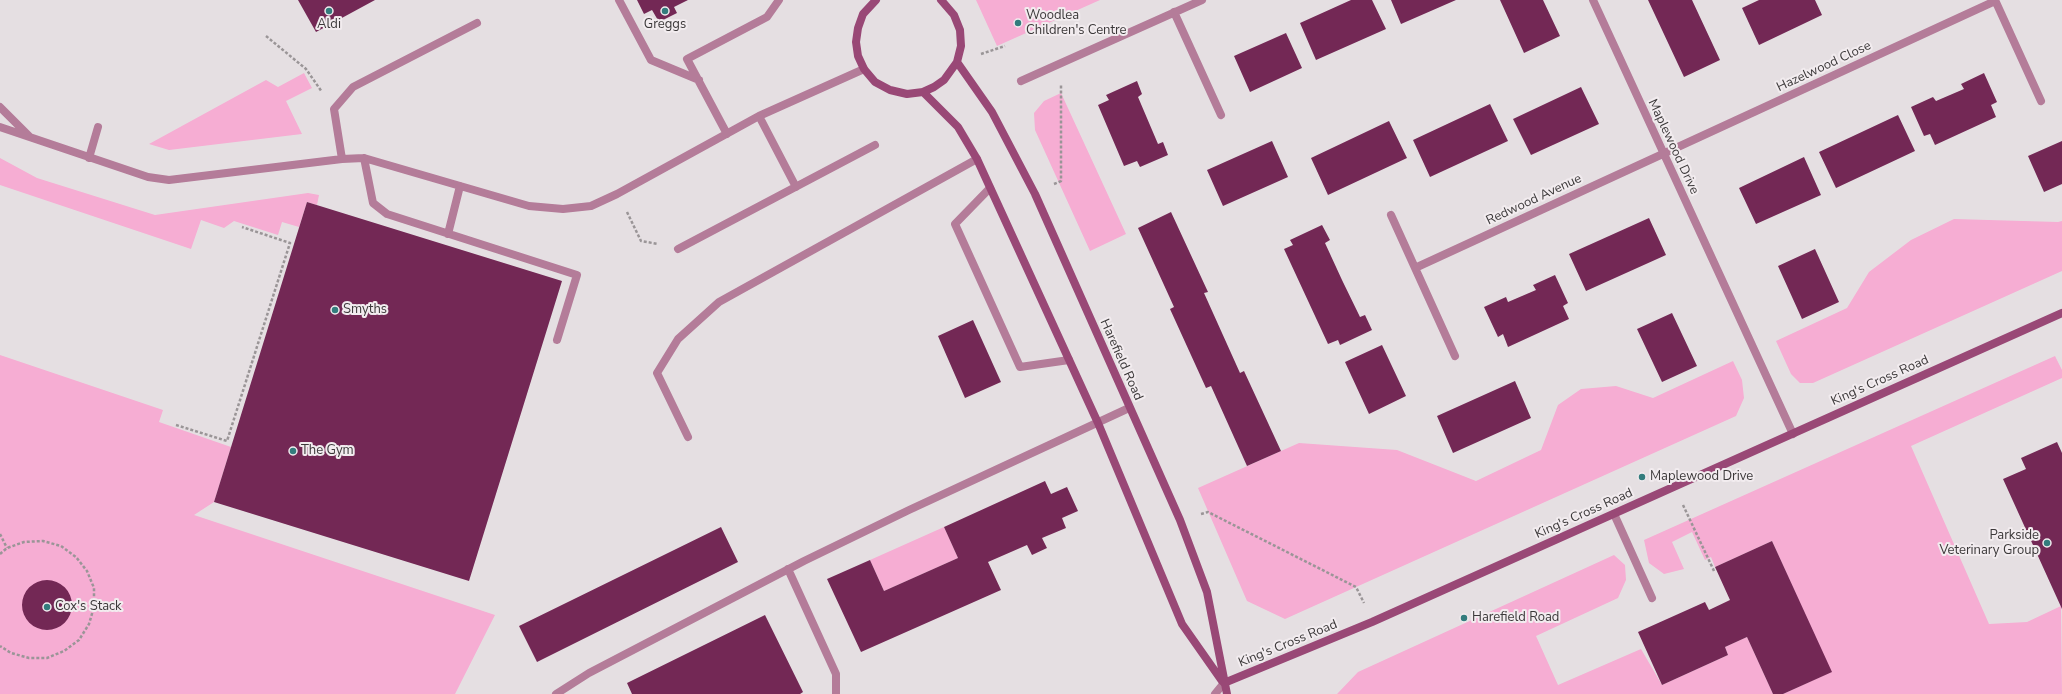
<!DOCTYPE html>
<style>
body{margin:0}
canvas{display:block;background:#e5dfe2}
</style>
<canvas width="2062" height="694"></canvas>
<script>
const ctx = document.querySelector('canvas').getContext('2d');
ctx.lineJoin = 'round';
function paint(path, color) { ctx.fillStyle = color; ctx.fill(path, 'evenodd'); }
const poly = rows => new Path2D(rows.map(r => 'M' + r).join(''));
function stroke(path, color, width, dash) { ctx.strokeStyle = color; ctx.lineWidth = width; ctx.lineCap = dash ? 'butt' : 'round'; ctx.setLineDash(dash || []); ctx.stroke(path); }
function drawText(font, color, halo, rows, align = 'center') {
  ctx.font = font + ' "Nunito Sans",sans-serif'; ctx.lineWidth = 4; ctx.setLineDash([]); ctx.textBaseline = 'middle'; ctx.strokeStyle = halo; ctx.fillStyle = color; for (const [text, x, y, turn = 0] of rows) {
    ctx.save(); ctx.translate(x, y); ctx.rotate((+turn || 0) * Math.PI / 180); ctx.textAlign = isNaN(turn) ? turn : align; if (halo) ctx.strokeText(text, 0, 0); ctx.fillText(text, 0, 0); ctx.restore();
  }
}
paint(poly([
 [976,0,1100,0,997,46],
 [304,73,312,88,286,101,302,134,169,150,149,144,266,80,278,87],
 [1061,93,1126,234,1090,251,1035,130,1034,113,1044,101],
 [0,158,37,178,155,215,308,193,319,195,317,205,307,202,299,227,282,222,278,235,234,221,224,228,201,220,191,249,0,185],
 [1954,219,2058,222,2062,221,2062,271,1813,383,1800,383,1791,374,1776,341,1847,308,1869,272,1911,240],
 [0,355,163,410,159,422,231,447,214,502,194,515,495,615,455,694,0,694],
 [2055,356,2062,370,2062,378,1911,446,1989,624,2027,622,2061,606,2062,694,1783,694,1831,672,1772,541,1715,567,1711,557,1705,560,1692,532,1672,542,1684,569,1664,574,1649,563,1644,540],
 [1733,361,1742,380,1744,398,1736,416,1285,619,1247,601,1198,488,1299,443,1397,450,1476,481,1541,450,1558,405,1581,389,1616,386,1653,398],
 [944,527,958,558,884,591,870,560],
 [1614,555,1625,565,1626,580,1618,598,1536,636,1558,685,1641,649,1662,685,1728,655,1725,647,1747,637,1773,694,1337,694,1358,672]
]), '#f6add3');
paint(poly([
 [298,0,375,0,316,32],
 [637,0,688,0,674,7,677,13,659,22,652,10,644,14],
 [1351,0,1372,0,1386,29,1316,60,1300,23],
 [1391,0,1456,0,1401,24],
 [1500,0,1543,0,1560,36,1524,53],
 [1648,0,1692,0,1720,60,1684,77],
 [1759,0,1815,0,1822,15,1759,45,1742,8],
 [1286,33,1302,68,1250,92,1234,56],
 [1984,73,1997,102,1991,105,1996,117,1935,145,1930,134,1924,136,1911,107,1933,97,1936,101,1964,89,1961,84],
 [1137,81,1142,94,1138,97,1158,144,1163,142,1168,155,1140,167,1137,161,1124,166,1098,105,1109,100,1106,95],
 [1581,87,1599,124,1531,155,1513,119],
 [1490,104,1508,141,1430,177,1413,140],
 [1898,115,1915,151,1836,188,1819,152],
 [1389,121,1407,158,1328,195,1311,158],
 [1272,141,1288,177,1223,206,1207,170],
 [2062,141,2062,184,2044,192,2028,156],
 [1804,157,1821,195,1756,224,1739,188],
 [307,202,562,281,469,581,214,502],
 [1171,212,1208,292,1204,293,1240,373,1244,371,1281,451,1247,466,1211,386,1206,388,1170,309,1174,307,1138,228],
 [1649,218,1666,255,1586,291,1569,254],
 [1322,225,1330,240,1325,243,1342,280,1360,317,1365,315,1372,330,1340,345,1338,340,1328,344,1284,249,1293,245,1290,240],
 [1815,249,1839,302,1802,319,1778,266],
 [1555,275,1568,303,1563,306,1569,319,1508,347,1503,334,1498,337,1484,307,1506,297,1508,302,1536,290,1533,285],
 [1672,313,1697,366,1662,382,1637,329],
 [973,320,1001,382,965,398,938,336],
 [1382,345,1406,396,1369,414,1345,362],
 [1515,381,1531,418,1453,453,1437,416],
 [2057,442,2062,453,2062,609,2003,479,2026,469,2021,458],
 [1045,481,1051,494,1067,487,1078,511,1062,518,1066,528,1042,538,1047,548,1032,555,1027,545,988,562,1001,590,861,652,827,579,870,560,884,591,958,558,944,527],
 [721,527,738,562,537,662,519,626],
 [1772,541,1832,672,1783,694,1773,694,1747,637,1725,647,1728,655,1662,685,1638,632,1705,602,1709,610,1730,600,1715,567],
 '22 605a25 25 0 1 1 50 0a25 25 0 1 1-50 0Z',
 [765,615,803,692,800,694,632,694,627,683]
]), '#732855');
stroke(poly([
 [266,36,306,69,322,92],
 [981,54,1005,46],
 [1054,184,1061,181,1061,85],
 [627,212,641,241,658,244],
 [176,425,227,441,290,243,242,227],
 [1683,505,1714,571],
 [1201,514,1208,512,1356,587,1364,603],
 [0,534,7,548],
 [0,554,7,548,24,542,43,541,61,546,76,557,87,571,94,588,94,607,89,624,79,640,64,651,47,658,29,658,11,653,0,646]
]), '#9a9597', 2.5, [3, 2]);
stroke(poly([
 [619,0,651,60,699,80],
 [0,107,29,136],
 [759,116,796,187],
 [0,127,148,177,169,180,342,159,364,158,529,206,563,209,591,206,617,194,759,116,864,69],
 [727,134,687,59,767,17,779,0],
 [89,158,98,127],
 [364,158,373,203,387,214,577,275,557,340],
 [342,159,334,109,353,87,477,23],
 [990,188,955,224,1020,367,1069,360],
 [448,234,460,186],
 [678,249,875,145],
 [688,437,657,373,678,339,719,302,977,159],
 [1614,514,1652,598],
 [788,569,836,674,836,694],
 [556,694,589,673,804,561,909,510,1129,408],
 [1215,694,1224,683]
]), '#b47c99', 8);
stroke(poly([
 [1593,0,1793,434],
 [1995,0,2041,101],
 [1174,12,1221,115],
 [1021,81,1202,0],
 [1391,215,1455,356],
 [1415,268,1995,1]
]), '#b47c99', 8);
stroke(poly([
 [876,0,863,14,858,28,856,42,858,56,864,69,875,82,890,90,907,94,923,92,934,87,944,80,957,62,961,46,960,30,954,15,941,0],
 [957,62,992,112,1035,194,1180,520,1207,592,1227,694],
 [923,92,958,127,977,159,1098,423,1182,624,1222,681],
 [1224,683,1372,622,2062,313]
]), '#994876', 8);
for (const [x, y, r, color] of [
 [329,11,4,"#337c7d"],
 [665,11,4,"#337c7d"],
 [1018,23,4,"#337c7d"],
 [335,310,4,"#337c7d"],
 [293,451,4,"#337c7d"],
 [1642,477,4,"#337c7d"],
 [2047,543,4,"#337c7d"],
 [47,607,4,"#337c7d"],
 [1464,618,4,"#337c7d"]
]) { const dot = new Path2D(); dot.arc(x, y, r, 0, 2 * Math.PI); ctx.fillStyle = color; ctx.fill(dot); stroke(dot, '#f2ecef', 1.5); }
drawText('13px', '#3c393a', '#f2ecef', [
 ["Woodlea",1026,16],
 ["Children's Centre",1026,31],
 ["Aldi",329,25,"center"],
 ["Greggs",665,25,"center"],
 ["Smyths",343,310],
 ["The Gym",301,451],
 ["Maplewood Drive",1650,477],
 ["Parkside",2039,536,"right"],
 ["Veterinary Group",2039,551,"right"],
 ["Cox's Stack",55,607],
 ["Harefield Road",1472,618]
], 'left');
drawText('13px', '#3c393a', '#f2ecef', [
 ["Hazelwood Close",1824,67,-25],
 ["Maplewood Drive",1673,147,65],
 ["Redwood Avenue",1534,200,-25],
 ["Harefield Road",1121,360,66],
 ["King's Cross Road",1880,381,-24],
 ["King's Cross Road",1584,514,-24],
 ["King's Cross Road",1288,644,-22]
]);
</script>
